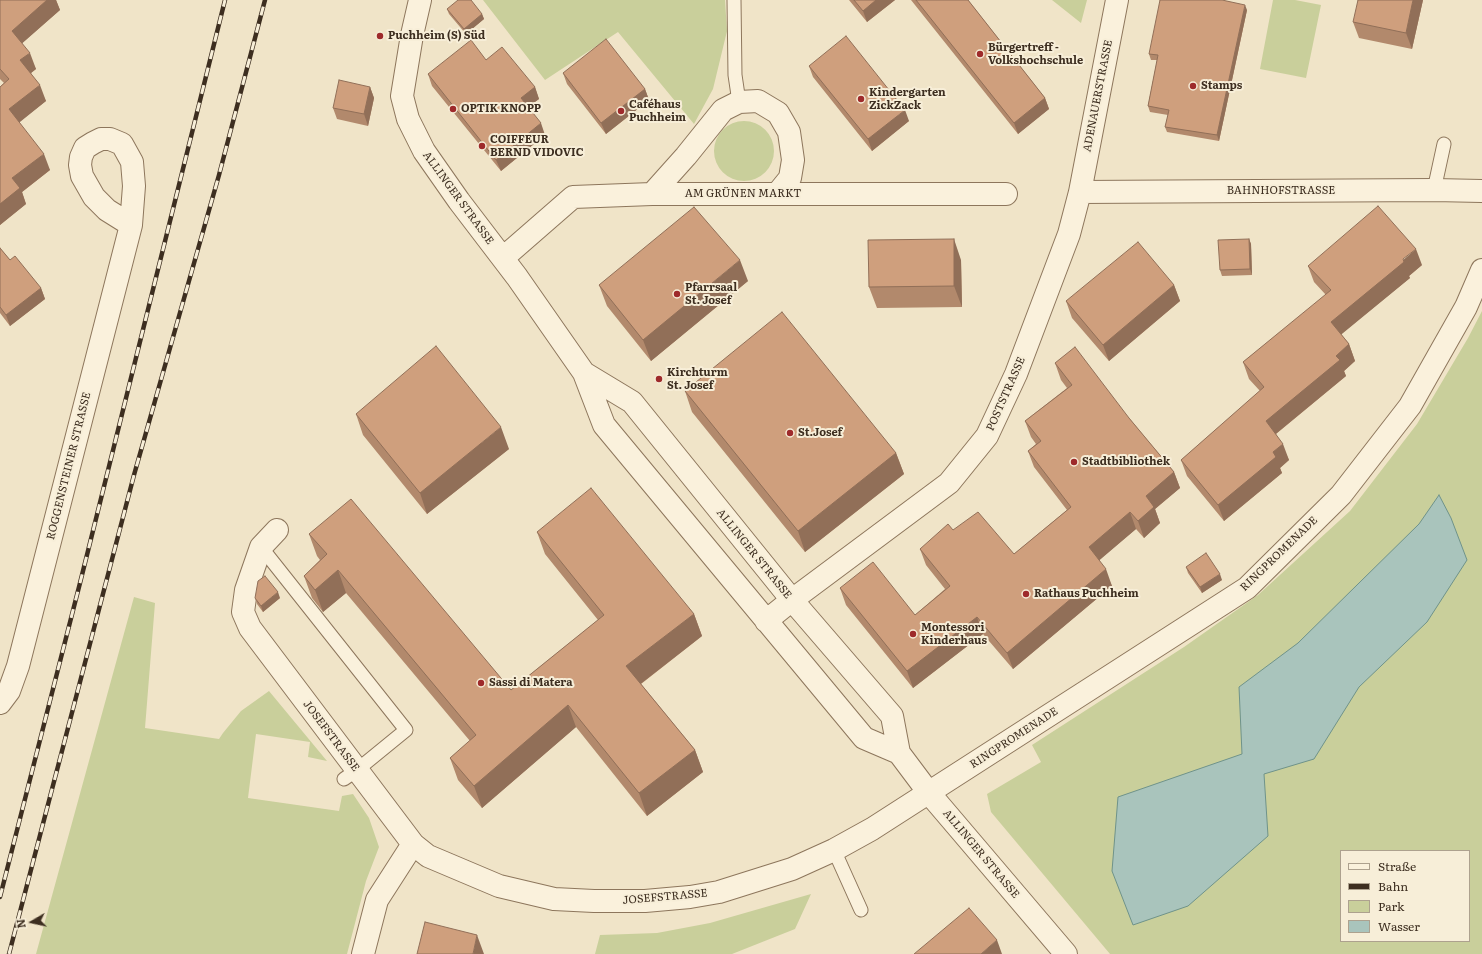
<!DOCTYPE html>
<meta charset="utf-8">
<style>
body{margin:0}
#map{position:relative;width:1482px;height:954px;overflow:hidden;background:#f0e4c8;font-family:Literata,serif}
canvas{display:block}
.legend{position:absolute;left:1340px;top:850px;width:130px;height:92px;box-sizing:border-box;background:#f7eed8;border:1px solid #ada18e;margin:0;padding:5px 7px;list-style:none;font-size:12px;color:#3d2e20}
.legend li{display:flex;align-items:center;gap:8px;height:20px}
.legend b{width:20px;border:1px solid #ada18e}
.north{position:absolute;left:12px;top:902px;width:40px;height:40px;-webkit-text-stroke:3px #f7eed8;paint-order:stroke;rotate:261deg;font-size:11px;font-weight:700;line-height:16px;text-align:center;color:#3d2e20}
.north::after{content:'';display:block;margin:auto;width:14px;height:18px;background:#3d2e20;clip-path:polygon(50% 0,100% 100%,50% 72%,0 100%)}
</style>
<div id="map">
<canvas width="1482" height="954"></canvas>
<ul class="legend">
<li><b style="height:5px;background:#faf1dc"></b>Straße</li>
<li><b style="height:5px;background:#3d2e20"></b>Bahn</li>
<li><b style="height:11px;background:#c9cf9b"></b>Park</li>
<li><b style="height:11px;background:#a9c4bc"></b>Wasser</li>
</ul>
<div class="north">N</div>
</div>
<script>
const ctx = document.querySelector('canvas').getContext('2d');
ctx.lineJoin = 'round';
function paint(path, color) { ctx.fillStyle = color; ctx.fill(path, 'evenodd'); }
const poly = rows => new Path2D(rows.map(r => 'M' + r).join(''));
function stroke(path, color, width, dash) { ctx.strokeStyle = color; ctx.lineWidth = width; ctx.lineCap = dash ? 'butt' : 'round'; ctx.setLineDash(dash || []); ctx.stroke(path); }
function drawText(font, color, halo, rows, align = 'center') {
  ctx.font = font + ' Literata,serif'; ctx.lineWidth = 4; ctx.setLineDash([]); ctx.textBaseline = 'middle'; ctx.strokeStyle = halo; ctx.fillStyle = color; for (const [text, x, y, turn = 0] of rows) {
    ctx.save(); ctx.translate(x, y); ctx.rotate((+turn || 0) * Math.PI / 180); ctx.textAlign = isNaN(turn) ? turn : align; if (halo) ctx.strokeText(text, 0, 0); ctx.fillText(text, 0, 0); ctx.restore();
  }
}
paint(poly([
 [483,0,725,0,727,31,713,89,694,124,618,32,545,80],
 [1052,0,1087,0,1081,23],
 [1273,0,1295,0,1321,5,1306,78,1260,69],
 '714 151a30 30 0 1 1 60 0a30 30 0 1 1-60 0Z',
 [1482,311,1482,954,1110,954,991,812,987,794,1041,762,1032,745,1184,647,1258,595,1350,511,1417,424,1468,338],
 [1341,851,1469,851,1469,941,1341,941],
 [134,597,155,603,145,728,219,739,223,733,241,711,269,691,327,761,308,757,310,742,256,734,248,798,339,811,342,796,353,794,369,818,379,847,366,881,347,954,36,954],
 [811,894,795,929,732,954,595,954,600,935,657,933,710,923]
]), '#c9cf9b');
const water = poly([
 [1439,495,1451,518,1467,560,1427,622,1359,687,1314,759,1264,774,1268,836,1188,906,1133,925,1112,871,1118,797,1242,754,1239,687,1298,643,1419,524,1439,495]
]);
paint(water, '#a9c4bc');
stroke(water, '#6f938a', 1);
const lane = poly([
 [734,0,735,75,739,102],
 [1434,190,1444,144],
 [261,547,406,730,357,770,344,779],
 [834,850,861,910]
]);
const street = poly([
 [420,0,412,35,402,96,408,119,424,151,459,201,517,277,584,373,604,425,864,738,899,753],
 [1080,192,1434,190,1482,191],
 [652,194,686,156,723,110,739,102,758,101,778,113,789,132,793,160,790,178,777,194],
 [503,258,573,197,652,194,1006,194],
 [584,373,632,402,792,600,892,716,899,753,929,793,1066,954],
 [277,530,261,547,246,590,243,612,250,628,413,844,428,856,499,886,554,899,594,901,645,901,690,897,719,892,792,869,834,850,872,829,1247,588,1341,495,1410,406,1466,307,1482,270],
 [766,621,792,600,949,483,987,436,1016,374,1069,234,1080,192,1117,0],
 [0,703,9,691,18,666,131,225,134,186,132,162,122,144,110,139,101,139,93,143,85,148,81,157,80,165,82,176,94,197,107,210,131,225],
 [363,954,377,900,413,844]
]);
stroke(lane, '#8d765c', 15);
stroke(street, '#8d765c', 24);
stroke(lane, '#faf1dc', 13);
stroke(street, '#faf1dc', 22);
const rail = poly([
 [0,897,80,583,225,0],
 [9,954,134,475,219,175,265,0]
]);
stroke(rail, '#3d2e20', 4.5);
stroke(rail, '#f7eed8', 3, [9]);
paint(poly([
 [0,0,56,0,60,10,22,43,36,69,31,73,46,101,19,122,50,170,22,192,26,204,0,225,0,87,4,83,0,79],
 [849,0,895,0,867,22],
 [911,0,968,0,1045,98,1049,109,1018,134],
 [1423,0,1412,49,1359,38,1353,22],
 [447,9,482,14,484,19,466,34,449,14],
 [1247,10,1219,141,1167,132,1165,127,1168,115,1150,112,1148,106,1157,60,1151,60,1149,54],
 [486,60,535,87,539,99,528,107,545,135,501,171,432,86,428,74],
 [809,66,909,121,872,151,813,77],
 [563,73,645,89,649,100,606,134,567,84],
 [370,87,374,98,368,126,337,119,333,108],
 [1249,239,1251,244,1252,275,1222,276,1220,270],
 [0,248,10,260,41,288,45,299,10,326,0,313],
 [961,260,962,307,877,308,869,287],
 [1422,265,1409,276,1410,278,1341,334,1349,344,1355,361,1344,371,1346,376,1276,434,1289,460,1280,468,1282,473,1224,521,1187,476,1181,460,1260,391,1249,379,1243,362,1326,295,1314,282,1308,266],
 [748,281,651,361,607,306,599,285],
 [1174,285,1180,301,1109,361,1072,318,1066,301],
 [1055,363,1129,418,1174,472,1180,488,1155,509,1160,523,1144,538,1136,529,1099,560,1112,586,1013,669,983,634,913,688,846,605,840,588,915,615,945,589,926,565,920,549,953,530,1014,554,1067,510,1034,467,1028,451,1036,444,1031,437,1025,421,1067,388,1061,380],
 [685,391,896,453,904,474,805,552,692,412],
 [356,414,509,449,427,514,363,435],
 [537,532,694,614,702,636,641,684,695,750,703,772,647,816,576,727,482,808,458,780,450,758,470,741,346,593,323,612,312,598,304,576,320,560,317,556,309,534,511,690,598,620,545,554],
 [1186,567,1222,580,1202,593,1188,573],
 [255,598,280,598,263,612,257,604]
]), '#b2896c');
paint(poly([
 [47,0,56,0,60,10,18,47,12,31],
 [876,0,895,0,867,22,863,11],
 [1413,0,1423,0,1412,49,1406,33],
 [1245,5,1247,10,1219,141,1217,135],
 [482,14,484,19,466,34,464,29],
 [30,53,36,69,26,77,20,60],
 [40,85,46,101,15,126,9,109],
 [370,87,374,98,368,126,364,114],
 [535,87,539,99,525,109,521,98],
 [645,89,649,100,606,134,601,123],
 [1045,98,1049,109,1018,134,1014,123],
 [905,110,909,121,872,151,868,139],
 [541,123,545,135,501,171,496,160],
 [44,154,50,170,22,192,26,204,0,225,0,204,12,178],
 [954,239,961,260,962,307,954,286],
 [1249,239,1251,244,1252,275,1250,269],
 [1416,249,1422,265,1409,276,1410,278,1337,338,1331,322],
 [740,260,748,281,651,361,643,340],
 [1174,285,1180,301,1109,361,1103,345],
 [41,288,45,299,10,326,6,315],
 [1349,344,1355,361,1344,371,1346,376,1272,437,1266,421,1336,356],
 [501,427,509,449,427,514,420,493],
 [1283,444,1289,460,1280,468,1282,473,1224,521,1218,505,1273,452],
 [896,453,904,474,805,552,798,531],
 [1174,472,1180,488,1155,509,1160,523,1144,538,1138,521,1146,496],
 [1130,512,1136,529,1095,564,1089,547],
 [1106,569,1112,586,1013,669,1007,653],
 [338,570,346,593,323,612,315,590],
 [1220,574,1222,580,1202,593,1200,587],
 [278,592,280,598,263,612,261,606],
 [694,614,702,636,634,689,626,666],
 [977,617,983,634,913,688,907,671],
 [568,705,576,727,482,808,474,786],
 [695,750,703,772,647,816,639,793],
 [477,935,484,954,473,954],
 [997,940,1002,954,981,954]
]), '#916f58');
const building = poly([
 [0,0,47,0,12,31,30,53,20,60,40,85,9,109,44,154,12,178,20,188,0,204,0,87,9,79,0,69,0,0],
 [458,0,471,0,482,14,464,29,447,9,458,0],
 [854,0,876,0,863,11,854,0],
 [916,0,968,0,1045,98,1014,123,916,0],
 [1160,0,1222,0,1245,5,1217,135,1165,127,1169,110,1148,106,1158,55,1149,54,1160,0],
 [1358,0,1413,0,1406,33,1353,22,1358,0],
 [846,36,905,110,868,139,809,66,846,36],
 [606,39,645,89,601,123,563,73,606,39],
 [471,40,486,60,502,47,535,87,521,98,541,123,496,160,428,74,471,40],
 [339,80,370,87,364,114,333,108,339,80],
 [1378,206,1416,249,1403,259,1404,262,1331,322,1349,344,1336,356,1340,360,1266,421,1283,444,1273,452,1276,457,1218,505,1181,460,1264,387,1243,362,1331,290,1308,266,1378,206],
 [694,207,740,260,643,340,599,285,694,207],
 [954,239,954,286,869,287,868,240,954,239],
 [1249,239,1250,269,1220,270,1218,240,1249,239],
 [1138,242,1174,285,1103,345,1066,301,1138,242],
 [0,248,10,260,15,256,41,288,6,315,0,307,0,248],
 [782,312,896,453,798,531,685,391,782,312],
 [436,346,501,427,420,493,356,414,436,346],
 [1075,347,1129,418,1174,472,1146,496,1154,507,1138,521,1130,512,1089,547,1106,569,1007,653,977,617,907,671,840,588,873,562,915,615,950,586,920,549,948,524,953,530,978,512,1014,554,1071,507,1028,451,1041,441,1025,421,1072,385,1055,363,1075,347],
 [591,488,694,614,626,666,695,750,639,793,568,705,474,786,450,758,476,735,338,570,315,590,304,576,327,554,309,534,351,499,511,690,604,615,537,532,591,488],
 [1206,553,1220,574,1200,587,1186,567,1206,553],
 [265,576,278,592,261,606,255,598,258,581,265,576],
 [969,908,997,940,981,954,914,954,969,908],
 [425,922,477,935,473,954,417,954,425,922]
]);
paint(building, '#cf9f7d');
stroke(building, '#916f58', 1);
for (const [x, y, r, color] of [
 [380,36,4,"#9e2a2b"],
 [980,54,4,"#9e2a2b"],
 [1193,86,4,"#9e2a2b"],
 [861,99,4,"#9e2a2b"],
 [453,109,4,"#9e2a2b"],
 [621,111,4,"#9e2a2b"],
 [482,146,4,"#9e2a2b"],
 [677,294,4,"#9e2a2b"],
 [659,379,4,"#9e2a2b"],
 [790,433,4,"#9e2a2b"],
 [1074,462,4,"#9e2a2b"],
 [1026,594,4,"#9e2a2b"],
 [913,634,4,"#9e2a2b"],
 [481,683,4,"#9e2a2b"]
]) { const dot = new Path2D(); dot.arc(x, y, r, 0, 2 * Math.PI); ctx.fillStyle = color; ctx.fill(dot); stroke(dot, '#f7eed8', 1.5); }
drawText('bold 11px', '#3d2e20', '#f7eed8', [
 ["Puchheim (S) Süd",388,36],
 ["Bürgertreff -",988,48],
 ["Volkshochschule",988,61],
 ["Stamps",1201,86],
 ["Kindergarten",869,93],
 ["ZickZack",869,106],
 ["Caféhaus",629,105],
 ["Puchheim",629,118],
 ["OPTIK KNOPP",461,109],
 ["COIFFEUR",490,140],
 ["BERND VIDOVIC",490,153],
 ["Pfarrsaal",685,288],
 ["St. Josef",685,301],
 ["Kirchturm",667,373],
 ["St. Josef",667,386],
 ["St.Josef",798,433],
 ["Stadtbibliothek",1082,462],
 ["Rathaus Puchheim",1034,594],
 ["Montessori",921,628],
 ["Kinderhaus",921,641],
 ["Sassi di Matera",489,683]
], 'left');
drawText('11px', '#3d2e20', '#f7eed8', [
 ["ADENAUERSTRASSE",1098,96,-79],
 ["BAHNHOFSTRASSE",1281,191],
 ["AM GRÜNEN MARKT",743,194],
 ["ALLINGER STRASSE",458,198,54],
 ["POSTSTRASSE",1006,394,-66],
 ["ROGGENSTEINER STRASSE",69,466,-76],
 ["ALLINGER STRASSE",754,554,51],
 ["RINGPROMENADE",1279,554,-44],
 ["JOSEFSTRASSE",331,736,53],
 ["RINGPROMENADE",1014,738,-33],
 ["ALLINGER STRASSE",981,854,50],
 ["JOSEFSTRASSE",665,897,-5]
]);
</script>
